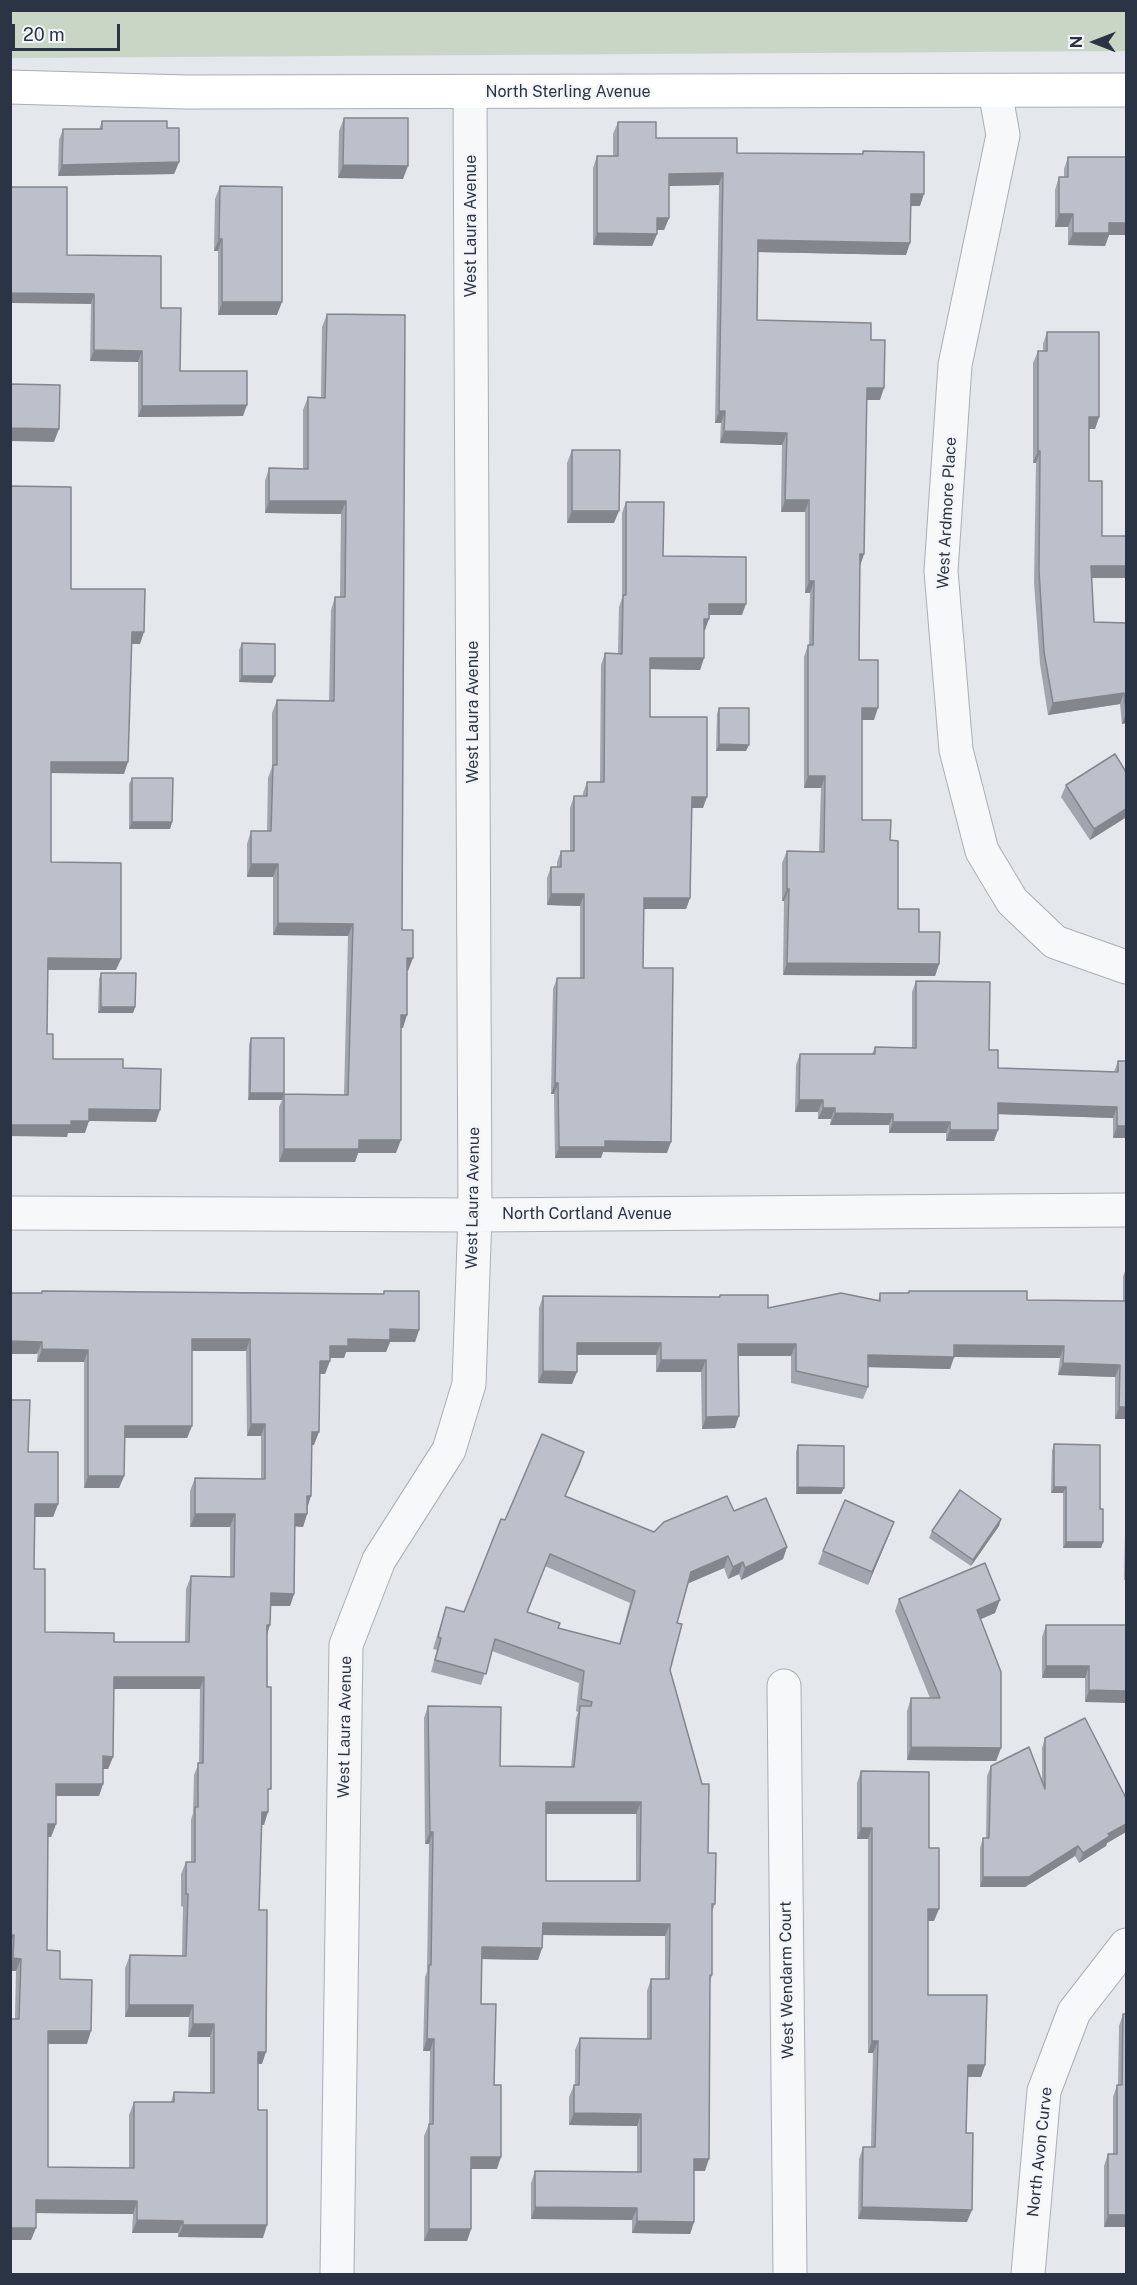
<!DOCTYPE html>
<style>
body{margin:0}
#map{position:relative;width:1137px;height:2285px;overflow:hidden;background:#e4e7ec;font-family:"Public Sans",sans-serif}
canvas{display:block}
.frame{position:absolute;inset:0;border:12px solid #2b3445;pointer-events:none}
.north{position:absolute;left:1065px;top:12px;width:60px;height:60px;-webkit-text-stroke:4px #f4f6f9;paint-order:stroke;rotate:270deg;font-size:16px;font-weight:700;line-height:24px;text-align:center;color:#2b3445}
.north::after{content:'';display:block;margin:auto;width:21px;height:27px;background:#2b3445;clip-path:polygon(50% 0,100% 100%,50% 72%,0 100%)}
.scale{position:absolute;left:12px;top:24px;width:108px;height:27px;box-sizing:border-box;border:3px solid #2b3445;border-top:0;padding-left:8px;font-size:18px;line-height:21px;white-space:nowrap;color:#2b3445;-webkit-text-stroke:4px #f4f6f9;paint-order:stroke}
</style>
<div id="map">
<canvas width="1137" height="2285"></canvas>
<div class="frame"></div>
<div class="north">N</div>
<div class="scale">20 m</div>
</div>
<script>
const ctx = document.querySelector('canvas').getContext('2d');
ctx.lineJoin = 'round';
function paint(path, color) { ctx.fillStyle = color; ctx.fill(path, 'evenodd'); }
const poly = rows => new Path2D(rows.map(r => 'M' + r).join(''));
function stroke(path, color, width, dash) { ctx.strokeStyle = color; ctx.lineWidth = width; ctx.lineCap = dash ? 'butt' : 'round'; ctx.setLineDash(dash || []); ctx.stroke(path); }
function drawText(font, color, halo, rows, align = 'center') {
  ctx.font = font + ' "Public Sans",sans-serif'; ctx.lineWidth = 4.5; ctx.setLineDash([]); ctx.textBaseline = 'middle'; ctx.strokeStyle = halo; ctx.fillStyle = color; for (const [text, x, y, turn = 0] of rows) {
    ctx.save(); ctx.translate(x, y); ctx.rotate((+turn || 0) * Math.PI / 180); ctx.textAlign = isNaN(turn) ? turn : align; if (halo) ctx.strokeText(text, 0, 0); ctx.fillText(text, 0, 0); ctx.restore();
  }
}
paint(poly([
 [1126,10,1126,51,10,58,11,10]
]), '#c9d6c5');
const street = poly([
 [995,91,1003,135,955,365,941,571,956,750,982,851,1012,901,1055,942,1126,967],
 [10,1213,475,1215,1126,1210],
 [784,1686,790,2274],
 [337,2274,346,1645,379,1560,449,1450,469,1384,475,1215,470,92],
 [1028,2274,1044,2091,1074,2012,1126,1945]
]);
const secondary = poly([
 [10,87,186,92,1126,90]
]);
stroke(street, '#a9aeb7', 35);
stroke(secondary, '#a9aeb7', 35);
stroke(street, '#f7f8fa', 33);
stroke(secondary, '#fff', 33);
paint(poly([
 [344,118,403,179,338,178,339,131],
 [102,121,167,128,179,162,174,174,58,176,59,140,63,129,99,129],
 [618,122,656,138,737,153,862,154,863,151,920,206,911,206,906,255,758,252,757,320,871,340,880,400,867,400,864,554,860,565,859,660,874,720,862,720,862,820,890,840,898,909,919,932,939,964,935,976,783,975,784,901,782,901,782,863,787,851,819,852,821,788,804,788,804,657,808,645,809,645,810,593,805,593,805,512,781,512,782,445,720,443,721,423,715,423,719,185,669,186,669,218,664,230,657,230,657,234,652,246,593,245,593,168,597,156,613,156,613,134],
 [1068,157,1126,157,1126,235,1109,235,1105,246,1068,245,1068,227,1055,227,1055,190,1059,177,1064,177,1064,169],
 [220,186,277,315,218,315,218,251,214,251,215,199],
 [67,255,161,308,180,371,243,416,138,417,138,362,90,361,91,304],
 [327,314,402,930,413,958,407,971,403,1028,401,1028,396,1153,358,1153,355,1162,279,1162,279,1107,282,1100,248,1100,249,1045,251,1038,284,1093,284,1094,344,1095,348,936,273,935,273,877,247,877,247,844,251,831,267,831,268,778,272,767,272,713,277,700,329,701,331,610,335,597,340,597,341,514,265,513,265,481,269,468,303,469,303,410,308,397,321,398,322,327],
 [1047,332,1099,417,1095,429,1089,429,1089,481,1102,536,1126,536,1126,578,1091,578,1094,622,1126,623,1126,723,1122,724,1120,704,1048,715,1040,664,1034,583,1036,463,1033,463,1033,363,1038,351,1043,351,1043,344],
 [572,450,614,523,567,523,567,463],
 [626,502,663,556,742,615,709,615,705,630,704,630,704,658,700,670,650,669,650,717,703,808,692,808,690,898,686,909,644,909,643,968,667,1153,603,1152,601,1158,555,1158,554,1094,551,1094,553,989,557,978,580,978,580,906,547,905,547,878,551,867,557,867,557,862,561,851,570,851,570,808,574,796,583,796,583,793,587,782,600,782,601,665,605,653,618,653,619,607,622,598,622,513],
 [242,643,272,683,239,682,239,650],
 [719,708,746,751,716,751,717,714],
 [1126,772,1126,821,1125,818,1090,840,1061,797,1066,785],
 [132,778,172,822,170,829,129,829,129,784],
 [101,973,135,1007,133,1013,98,1013,99,979],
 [916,981,989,1050,998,1068,1114,1072,1118,1061,1126,1138,1113,1138,1113,1118,998,1114,994,1141,946,1141,946,1133,889,1133,889,1125,830,1125,831,1119,818,1119,818,1112,795,1112,796,1065,800,1054,872,1054,875,1047,912,1048,912,992],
 [1126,1268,1126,1419,1115,1419,1115,1377,1058,1375,1060,1358,954,1357,950,1369,868,1367,868,1387,863,1399,791,1383,791,1356,739,1356,735,1428,702,1429,701,1372,656,1372,656,1355,577,1355,577,1372,572,1384,538,1383,539,1308,543,1296,719,1297,720,1295,768,1308,878,1301,880,1293,908,1293,909,1291,1027,1300,1123,1301,1123,1277],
 [42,1291,383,1294,384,1291,419,1330,415,1342,390,1342,386,1352,346,1352,344,1358,330,1358,325,1374,320,1374,314,1445,312,1445,307,1514,303,1527,295,1526,294,1594,290,1606,271,1606,267,1635,268,1796,264,1825,261,1825,259,1910,262,2064,258,2064,258,2110,263,2238,178,2237,178,2233,132,2233,133,2214,36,2213,31,2240,10,2240,16,1971,10,1971,10,1400,28,1452,58,1504,53,1517,34,1517,34,1569,45,1632,114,1642,185,1642,186,1589,191,1576,230,1577,230,1527,190,1527,190,1491,195,1478,261,1479,261,1436,247,1436,246,1351,192,1351,192,1426,187,1438,124,1438,124,1476,119,1488,84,1488,84,1362,37,1362],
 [114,1689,200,1689,199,1763,194,1775,193,1813,191,1820,191,1862,186,1862,181,1874,181,1906,183,1907,182,1956,130,1955,125,1968,125,2017,189,2017,188,2037,210,2037,210,2093,174,2092,171,2102,134,2102,129,2115,129,2168,48,2167,48,2044,87,2044,47,1950,48,1837,51,1837,56,1824,56,1796,99,1796,103,1784,103,1769,108,1769,113,1757],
 [1054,1444,1103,1542,1101,1548,1063,1548,1063,1493,1051,1493,1052,1451],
 [798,1445,844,1488,841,1494,796,1494,796,1452],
 [580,1464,565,1496,654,1532,734,1511,787,1547,783,1559,741,1580,739,1574,728,1579,724,1568,688,1583,677,1623,670,1670,708,1853,715,1904,712,1912,712,1975,710,1982,705,2171,694,2171,694,2222,690,2234,632,2233,632,2220,531,2219,531,2183,535,2171,637,2172,637,2126,569,2125,569,2097,574,2085,575,2085,575,2050,580,2038,647,2039,647,1991,651,1979,665,1979,665,1936,542,1935,542,1948,538,1960,482,1959,481,2004,494,2085,497,2169,471,2169,471,2229,467,2241,424,2241,424,2136,429,2124,430,2051,423,2051,425,1977,427,1971,429,1844,425,1844,424,1718,428,1706,500,1766,571,1767,576,1718,578,1712,576,1711,579,1683,492,1651,481,1685,431,1672,437,1650,433,1649,446,1607,464,1612,505,1520],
 [545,1566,630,1603,619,1644,558,1628,528,1612],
 [546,1814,636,1814,636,1881,546,1881],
 [1001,1519,999,1526,971,1566,929,1538,932,1531],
 [1126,1527,1126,1580,1124,1580,1125,1533],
 [889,1535,868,1585,818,1564,823,1551],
 [899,1599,995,1613,980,1619,1001,1748,996,1761,907,1760,907,1711,911,1698,930,1698,895,1611],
 [1046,1625,1126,1625,1085,1702,1085,1678,1042,1678,1042,1637],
 [1045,1738,1126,1798,1126,1832,1107,1843,1106,1846,1079,1863,1075,1856,1025,1887,980,1887,980,1848,983,1838,986,1838,987,1776,991,1766,1042,1779,1042,1748],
 [861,1771,929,1848,934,1921,928,1921,928,1995,985,2065,981,2077,967,2077,966,2133,967,2222,858,2219,859,2159,863,2147,871,2147,873,2053,868,2053,868,1839,857,1839,857,1783],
 [1123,2014,1126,2014,1126,2227,1104,2227,1104,2166,1108,2154,1113,2154,1113,2097,1117,2085,1118,2085,1119,2026]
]), '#a1a5ae');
paint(poly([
 [179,162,174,174,58,176,62,165],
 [343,165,408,166,403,179,338,178],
 [723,173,719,185,664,186,669,174],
 [911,194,924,194,920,206,907,206],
 [1059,214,1073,214,1068,227,1055,227],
 [657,218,669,218,664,230,653,230],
 [1109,223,1126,223,1126,235,1109,235,1105,246,1068,245,1073,233],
 [597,233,657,234,652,246,593,245],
 [219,239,222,239,218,251,214,251],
 [758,240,910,243,906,255,754,252],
 [10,293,94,294,91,304,10,303],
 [222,302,282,302,277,315,218,315],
 [94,350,142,351,138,362,90,361],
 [867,388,884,388,880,400,863,400],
 [247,405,243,416,138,417,142,406],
 [719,411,725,411,721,423,715,423],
 [1089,417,1099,417,1095,429,1085,429],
 [10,428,59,429,54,442,10,441],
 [724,431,787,433,782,445,720,443],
 [1038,451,1040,451,1036,463,1033,463],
 [785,500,809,500,805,512,781,512],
 [269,501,346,501,341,514,265,513],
 [572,511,619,511,614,523,567,523],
 [860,554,864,554,860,566],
 [1091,566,1126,566,1126,578,1086,578],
 [809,581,814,581,810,593,805,593],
 [709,604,746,604,742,615,705,615],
 [704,619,709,619,705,630,700,630],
 [132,632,144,632,140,644,128,644],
 [650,658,704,658,700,670,646,669],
 [242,676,275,676,272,683,239,682],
 [1124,693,1120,704,1048,715,1053,703],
 [862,708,878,708,874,720,857,720],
 [1126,712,1126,723,1122,724],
 [719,744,749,745,746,751,716,751],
 [51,762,128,762,124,774,47,773],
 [808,776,825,776,821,788,804,788],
 [692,797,707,797,703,808,688,808],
 [1126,809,1126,814,1125,818,1090,840,1094,829],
 [132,822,172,822,170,829,129,829],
 [251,864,278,864,273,877,247,877],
 [787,889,789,889,784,901,782,901],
 [551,894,584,894,580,906,547,905],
 [644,898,690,898,686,909,640,909],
 [278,923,353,924,348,936,273,935],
 [48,958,121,959,116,970,43,970],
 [407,958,413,958,408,971,403,971],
 [787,963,939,964,935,976,783,975],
 [101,1007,135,1007,133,1013,98,1013],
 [401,1015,407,1015,403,1028,396,1028],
 [555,1083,558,1083,554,1094,551,1094],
 [250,1093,284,1093,282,1100,248,1100],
 [799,1100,823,1100,818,1112,795,1112],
 [998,1103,1117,1107,1113,1118,994,1114],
 [823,1108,835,1108,831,1119,818,1119],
 [89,1109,160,1110,156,1122,89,1121,85,1133,68,1133,67,1137,10,1136,10,1125,71,1121],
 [835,1113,893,1114,889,1125,830,1125],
 [893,1122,950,1122,946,1133,889,1133],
 [1117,1126,1126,1126,1126,1138,1113,1138],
 [950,1130,998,1130,994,1141,946,1141],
 [359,1140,401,1140,396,1153,358,1153,355,1162,279,1162,284,1149],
 [605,1141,671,1142,667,1153,603,1152,601,1158,555,1158,559,1147],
 [390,1329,419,1330,415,1342,390,1342,386,1352,346,1352,344,1358,325,1358,330,1346,348,1339],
 [192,1339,250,1339,246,1351,187,1351],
 [10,1341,42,1342,37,1354,10,1354],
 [577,1343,661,1343,656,1355,572,1355],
 [738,1344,796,1344,791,1356,734,1356],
 [954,1345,1064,1346,1060,1358,954,1357,950,1369,863,1367,868,1355],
 [42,1349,88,1350,84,1362,37,1362],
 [661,1360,706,1360,701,1372,656,1372],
 [320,1361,330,1361,325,1374,315,1374],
 [1063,1363,1120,1365,1115,1377,1058,1375],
 [543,1371,577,1372,572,1384,538,1383],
 [1119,1407,1126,1407,1126,1419,1115,1419],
 [739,1416,735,1428,702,1429,706,1417],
 [251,1424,265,1424,261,1436,247,1436],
 [125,1426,192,1426,187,1438,120,1438],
 [312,1432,319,1432,314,1445,307,1445],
 [584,1452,580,1464,560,1508,565,1496],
 [88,1476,124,1476,119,1488,84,1488],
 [798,1487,844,1488,841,1494,796,1494],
 [1054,1487,1066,1487,1063,1493,1051,1493],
 [307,1496,311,1496,307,1509],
 [35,1504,58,1504,53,1517,30,1517],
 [195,1514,235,1514,230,1527,190,1527],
 [295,1514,307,1514,303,1527,291,1526],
 [1001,1519,999,1526,971,1566,973,1560],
 [894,1522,889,1535,868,1585,872,1572],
 [1066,1542,1103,1542,1101,1548,1063,1548],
 [787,1547,783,1559,741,1580,745,1568],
 [728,1556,724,1568,687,1584,691,1572],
 [743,1562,739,1574,728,1579,733,1567],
 [271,1593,294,1594,290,1606,267,1606],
 [1000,1600,995,1613,972,1623,977,1610],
 [267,1625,270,1625,266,1638],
 [1046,1666,1089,1666,1085,1678,1042,1678],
 [114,1677,204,1677,200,1689,110,1689],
 [1089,1690,1126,1691,1126,1703,1085,1702],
 [911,1747,1001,1748,996,1761,907,1760],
 [103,1756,113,1757,108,1769,99,1769],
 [56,1784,103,1784,99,1796,51,1796],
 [546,1802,641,1802,636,1814,541,1814],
 [262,1812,268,1812,264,1825,257,1825],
 [48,1824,56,1824,51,1837,43,1837],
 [1126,1824,1126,1832,1107,1843,1106,1846,1079,1863,1083,1853,1108,1834],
 [861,1828,872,1828,868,1839,857,1839],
 [430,1832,433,1832,429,1844,425,1844],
 [1078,1846,1075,1856,1025,1887,980,1887,983,1877],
 [928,1909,939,1909,934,1921,923,1921],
 [543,1923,670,1924,665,1936,538,1935],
 [10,1935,14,1935,10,1945],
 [482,1947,542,1948,538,1960,477,1959],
 [13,1958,21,1959,16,1971,10,1971,10,1966],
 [129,2005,193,2005,189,2017,125,2017],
 [193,2024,214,2024,210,2037,188,2037],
 [48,2031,91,2031,87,2044,43,2044],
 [427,2039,434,2039,430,2051,423,2051],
 [872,2041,878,2041,873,2053,868,2053],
 [258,2052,266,2052,262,2064,253,2064],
 [968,2065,985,2065,981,2077,963,2077],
 [574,2113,641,2114,637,2126,569,2125],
 [471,2157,501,2157,497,2169,467,2169],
 [694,2159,709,2159,705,2171,690,2171],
 [36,2200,137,2201,133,2214,31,2213],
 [535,2207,637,2208,632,2220,531,2219],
 [862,2207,972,2210,967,2222,858,2219],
 [1108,2215,1126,2215,1126,2227,1104,2227],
 [137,2220,183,2221,178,2233,132,2233],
 [637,2221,694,2222,690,2234,632,2233],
 [183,2225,267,2225,263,2238,178,2237],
 [10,2228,36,2228,31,2240,10,2240],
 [429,2229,471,2229,467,2241,424,2241]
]), '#83868d');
const building = poly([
 [344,118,408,118,408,166,343,165,344,118],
 [102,121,167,121,167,128,179,128,179,162,62,165,63,129,102,129,102,121],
 [618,122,656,122,656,138,737,138,737,153,863,154,863,151,924,152,924,194,911,194,910,243,758,240,757,320,871,323,871,340,885,340,884,388,867,388,864,554,860,554,859,660,878,660,878,708,862,708,862,820,891,820,890,840,898,841,898,909,919,909,919,932,940,932,939,964,787,963,789,889,787,889,787,851,824,852,825,776,808,776,808,645,813,645,814,581,809,581,809,500,785,500,787,433,724,431,725,411,719,411,723,173,669,174,669,218,657,218,657,234,597,233,597,156,618,156,618,122],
 [1068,157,1126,157,1126,223,1109,223,1109,233,1073,233,1073,214,1059,214,1059,177,1068,177,1068,157],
 [220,186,282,187,282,302,222,302,222,239,219,239,220,186],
 [10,187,67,187,67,255,161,256,161,308,181,308,180,371,247,371,247,405,142,406,142,351,94,350,94,294,10,293,10,187],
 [327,314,405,315,402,930,413,930,413,958,407,958,407,1015,401,1015,401,1140,359,1140,359,1149,284,1149,284,1094,348,1095,353,924,278,923,278,864,251,864,251,831,271,831,273,765,277,765,277,700,334,701,335,597,345,597,346,501,269,501,269,468,308,469,308,397,325,398,327,314],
 [1047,332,1099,332,1099,417,1089,417,1089,481,1102,481,1102,536,1126,536,1126,566,1091,566,1094,622,1126,623,1126,712,1124,693,1053,703,1044,652,1039,571,1040,451,1038,451,1038,351,1047,351,1047,332],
 [10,384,60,385,59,429,10,428,10,384],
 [572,450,620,450,619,511,572,511,572,450],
 [10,486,71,487,71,589,145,589,144,632,132,632,128,762,51,762,51,862,121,863,121,959,48,958,47,1034,53,1034,53,1059,123,1059,123,1068,161,1069,160,1110,89,1109,89,1121,71,1121,71,1125,10,1125,10,486],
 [626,502,664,502,663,556,746,557,746,604,709,604,709,619,704,619,704,658,650,658,650,717,707,717,707,797,692,797,690,898,644,898,643,968,673,968,671,1142,605,1141,605,1147,559,1147,558,1083,555,1083,557,978,584,978,584,894,551,894,551,867,561,867,561,851,574,851,574,796,587,796,587,782,604,782,605,653,622,654,623,595,626,595,626,502],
 [242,643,275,644,275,676,242,676,242,643],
 [719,708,749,708,749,745,719,744,719,708],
 [1115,754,1126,772,1126,809,1094,829,1066,785,1115,754],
 [132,778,173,778,172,822,132,822,132,778],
 [101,973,136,973,135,1007,101,1007,101,973],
 [916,981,990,982,989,1050,998,1050,998,1068,1118,1072,1118,1061,1126,1061,1126,1126,1117,1126,1117,1107,998,1103,998,1130,950,1130,950,1122,893,1122,893,1114,835,1113,835,1108,823,1108,823,1100,799,1100,800,1054,875,1054,875,1047,916,1048,916,981],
 [251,1038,284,1038,284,1093,250,1093,251,1038],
 [42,1291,384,1294,384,1291,419,1291,419,1330,390,1329,390,1340,348,1339,348,1346,330,1346,330,1361,320,1361,319,1432,312,1432,311,1496,307,1496,307,1514,295,1514,294,1594,271,1593,270,1625,267,1625,267,1687,271,1687,271,1789,268,1789,268,1812,262,1812,259,1910,267,1910,266,2052,258,2052,258,2110,267,2110,267,2225,183,2225,183,2221,137,2220,137,2201,36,2200,36,2228,10,2228,10,2019,19,2019,21,1959,13,1958,14,1935,10,1935,10,1400,30,1400,28,1452,58,1452,58,1504,35,1504,34,1569,45,1569,45,1632,114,1633,114,1642,189,1642,191,1576,234,1577,235,1514,195,1514,195,1478,265,1479,265,1424,251,1424,250,1339,192,1339,192,1426,125,1426,124,1476,88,1476,88,1350,42,1349,42,1342,10,1341,10,1293,42,1293,42,1291],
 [114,1677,204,1677,203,1763,198,1763,198,1807,195,1807,195,1862,186,1862,186,1894,188,1894,186,1956,130,1955,129,2005,193,2005,193,2024,214,2024,214,2093,174,2092,174,2102,134,2102,134,2168,48,2167,48,2031,91,2031,92,1980,60,1979,60,1951,47,1950,48,1824,56,1824,56,1784,103,1784,103,1756,113,1757,114,1677],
 [909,1291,1027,1291,1027,1300,1126,1301,1126,1407,1119,1407,1120,1365,1063,1363,1064,1346,954,1345,954,1357,868,1355,868,1387,796,1371,796,1344,738,1344,739,1416,706,1417,706,1360,661,1360,661,1343,577,1343,577,1372,543,1371,543,1296,720,1297,720,1295,768,1295,768,1308,841,1293,880,1301,880,1293,909,1293,909,1291],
 [542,1434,584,1452,565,1496,654,1532,664,1522,727,1496,734,1511,766,1498,787,1547,745,1568,743,1562,733,1567,728,1556,691,1572,677,1623,682,1624,670,1670,702,1784,709,1784,708,1853,716,1853,715,1904,712,1904,712,1975,710,1975,709,2159,694,2159,694,2222,637,2221,637,2208,535,2207,535,2171,641,2172,641,2114,574,2113,574,2085,579,2085,580,2038,651,2039,651,1979,669,1979,670,1924,543,1923,542,1948,482,1947,481,2004,496,2004,494,2085,501,2085,501,2157,471,2157,471,2229,429,2229,429,2124,433,2124,434,2039,427,2039,429,1965,431,1965,433,1832,430,1832,428,1706,501,1707,500,1766,574,1767,580,1706,591,1706,592,1702,581,1699,584,1671,495,1639,486,1674,435,1660,441,1638,438,1637,446,1607,464,1612,501,1519,505,1520,542,1434],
 [550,1554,635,1591,620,1644,558,1628,560,1623,527,1612,550,1554],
 [546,1802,641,1802,640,1881,546,1881,546,1802],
 [1054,1444,1100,1445,1100,1509,1103,1509,1103,1542,1066,1542,1066,1487,1054,1487,1054,1444],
 [798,1445,844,1446,844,1488,798,1487,798,1445],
 [960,1490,1001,1519,973,1560,932,1531,960,1490],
 [845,1500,894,1522,872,1572,823,1551,845,1500],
 [985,1563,1000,1600,977,1610,1001,1672,1001,1748,911,1747,911,1698,940,1698,899,1599,985,1563],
 [1046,1625,1126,1625,1126,1691,1089,1690,1089,1666,1046,1666,1046,1625],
 [1085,1718,1126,1798,1126,1824,1108,1834,1110,1836,1083,1853,1078,1846,1029,1877,983,1877,983,1838,989,1838,991,1766,1029,1747,1045,1789,1045,1738,1085,1718],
 [861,1771,929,1772,929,1848,939,1848,939,1909,928,1909,928,1995,987,1995,985,2065,968,2065,966,2133,973,2133,972,2210,862,2207,863,2147,875,2147,878,2041,872,2041,872,1828,861,1828,861,1771],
 [1123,2014,1126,2014,1126,2215,1108,2215,1108,2154,1117,2154,1117,2085,1122,2085,1123,2014]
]);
paint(building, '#bbc0ca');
stroke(building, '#83868d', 1.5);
drawText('16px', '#2b3445', '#f4f6f9', [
 ["North Sterling Avenue",568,92],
 ["West Laura Avenue",471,226,-90],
 ["West Ardmore Place",947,513,-87],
 ["West Laura Avenue",473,712,-90],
 ["West Laura Avenue",473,1198,-89],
 ["North Cortland Avenue",587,1214],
 ["West Laura Avenue",345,1727,-89],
 ["West Wendarm Court",787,1980,-91],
 ["North Avon Curve",1040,2152,-84]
]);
</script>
